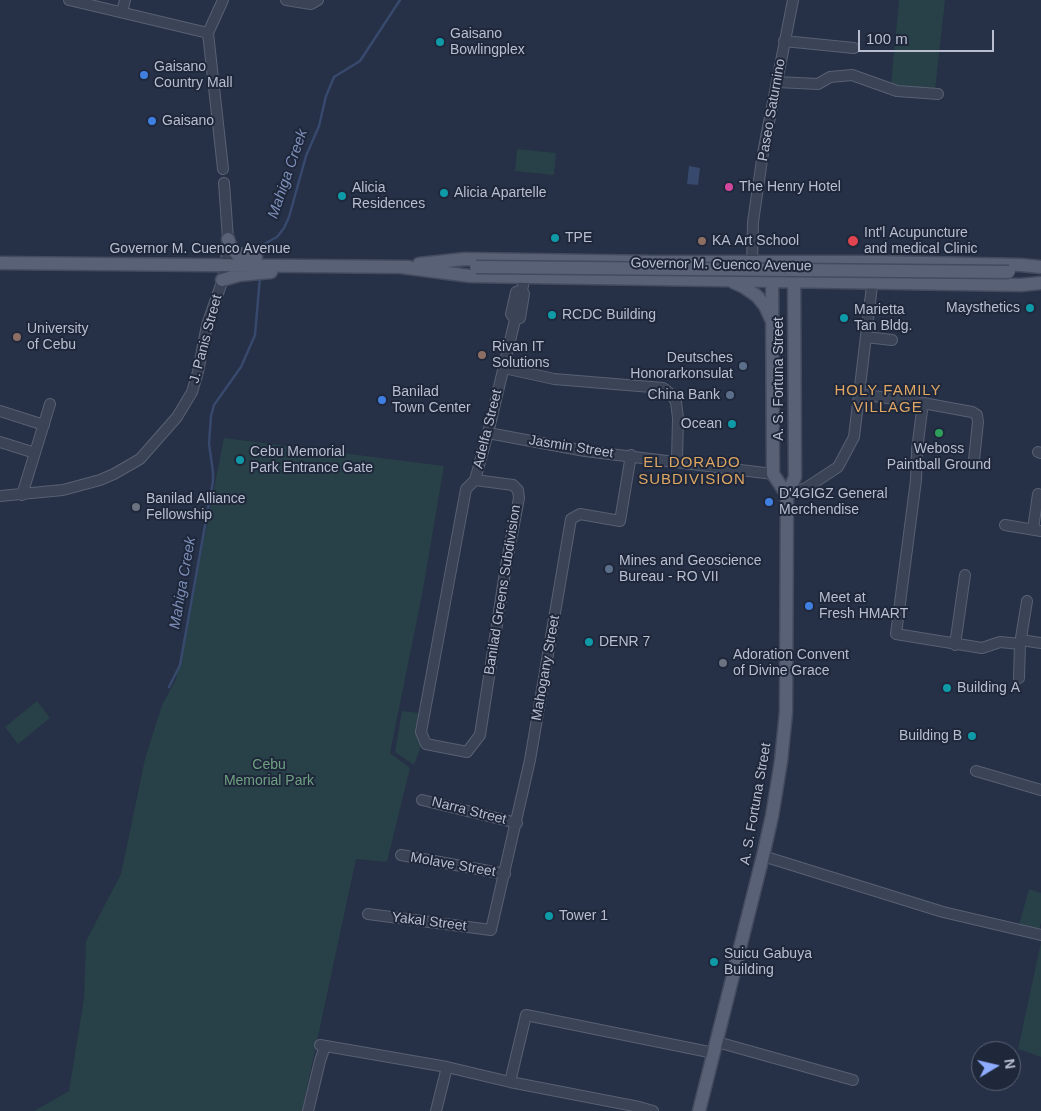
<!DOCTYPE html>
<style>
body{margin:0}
#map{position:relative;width:1041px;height:1111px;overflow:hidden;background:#263046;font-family:Helvetica,sans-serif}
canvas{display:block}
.north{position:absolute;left:971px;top:1041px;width:50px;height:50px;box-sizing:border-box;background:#1f273b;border:1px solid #5c6376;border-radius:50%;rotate:81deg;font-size:14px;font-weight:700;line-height:20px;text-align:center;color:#b8becf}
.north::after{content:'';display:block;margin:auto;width:18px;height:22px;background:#8dacff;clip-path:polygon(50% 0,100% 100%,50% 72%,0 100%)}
.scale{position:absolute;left:858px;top:30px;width:136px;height:22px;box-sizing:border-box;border:2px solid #b8becf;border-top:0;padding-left:6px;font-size:15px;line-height:18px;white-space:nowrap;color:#b8becf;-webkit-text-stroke:4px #1f273b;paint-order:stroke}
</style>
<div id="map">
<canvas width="1041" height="1111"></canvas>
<div class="north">N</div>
<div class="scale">100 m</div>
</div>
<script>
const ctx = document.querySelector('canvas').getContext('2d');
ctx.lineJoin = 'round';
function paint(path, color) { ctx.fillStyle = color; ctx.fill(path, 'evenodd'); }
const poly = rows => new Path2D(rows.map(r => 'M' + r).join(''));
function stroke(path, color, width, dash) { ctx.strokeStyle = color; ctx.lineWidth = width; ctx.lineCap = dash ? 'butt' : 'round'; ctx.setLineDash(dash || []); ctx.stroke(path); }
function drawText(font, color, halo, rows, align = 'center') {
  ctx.font = font + ' Helvetica,sans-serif'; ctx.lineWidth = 4; ctx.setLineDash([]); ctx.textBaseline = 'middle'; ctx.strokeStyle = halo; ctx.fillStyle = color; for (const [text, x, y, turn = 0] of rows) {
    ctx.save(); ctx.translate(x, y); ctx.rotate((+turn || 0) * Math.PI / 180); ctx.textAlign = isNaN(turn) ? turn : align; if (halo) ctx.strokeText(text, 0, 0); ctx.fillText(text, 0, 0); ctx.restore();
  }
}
paint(poly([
 [899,0,945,0,935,90,891,84],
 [517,149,556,153,554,175,515,171],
 [224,438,444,466,422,595,390,753,410,768,387,862,356,859,302,1111,34,1111,69,1091,84,998,86,941,121,874,145,759,162,705,176,679],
 [37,701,50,718,18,744,5,727],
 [402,711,420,713,416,734,422,743,414,765,395,752],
 [1029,889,1041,893,1041,922,1039,930,1019,925],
 [1041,942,1041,1057,1018,1049]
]), '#284047');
paint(poly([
 [689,166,700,168,698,185,687,184]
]), '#38496e');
stroke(poly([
 [260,255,262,245,277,237,284,228,289,217,306,156,319,126,326,96,334,77,360,61,400,0],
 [169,687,180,665,213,481,213,472,209,444,211,416,214,405,241,367,255,335,260,277]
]), '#38496e', 2.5);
const minor = poly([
 [69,0,208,33],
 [223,0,208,33,223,169],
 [286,0,311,4,318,0],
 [122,12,125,0],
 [784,41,854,48],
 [777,82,818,84,830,77,852,75,897,91,938,94],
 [752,267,753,222,763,153,793,0],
 [515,320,511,314,516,292,522,290],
 [866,337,892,340],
 [504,368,554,379,663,388,672,395,676,402,678,418,677,461],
 [859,394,923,403,972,412,977,415,978,422,974,460],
 [923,403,917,450,916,480,896,634,982,648,1000,642,1020,644],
 [0,411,44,425],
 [488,433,585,451,773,474],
 [0,442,35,453],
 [1038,452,1041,453],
 [475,480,513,485,518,490,519,498,506,566,480,735,467,752,426,744,421,732,466,489,475,480,488,433,515,320,520,318,524,294,522,290,525,277],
 [22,495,50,404],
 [787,495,806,488,838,467,854,437,873,277],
 [0,496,63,490,100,480,114,474,140,459,177,417,192,392,198,372,207,325,222,282,226,264,228,239,224,183],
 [1005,525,1041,531],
 [1033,529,1038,494],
 [1021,640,1041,643],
 [955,645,965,575],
 [1019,678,1020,644,1027,601],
 [976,771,1041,790],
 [422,800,517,823],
 [401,855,505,874],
 [763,856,943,912,1041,935],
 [368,914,491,930,530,760,571,519,580,514,620,521,631,455],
 [717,1042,853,1080],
 [320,1045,447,1067,510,1082,639,1107,653,1111],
 [510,1082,526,1015,714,1053],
 [308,1111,320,1061,325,1046],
 [436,1111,447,1067]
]);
const major = poly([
 [228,239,231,248,237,254,256,257],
 [0,263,409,267],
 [419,264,465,259,657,262,875,262,1021,265,1041,267],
 [401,267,470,276,1021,285,1041,283],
 [772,274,773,474,787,495],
 [222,280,239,275,271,272],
 [733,282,744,287,757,296,765,306,771,319],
 [699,1111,763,856,772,816,781,761,786,712,787,495,795,477,794,262]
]);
stroke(minor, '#596073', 12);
stroke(major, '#444b5f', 15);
stroke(minor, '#3b4356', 10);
stroke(major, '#596176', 12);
const majorBridge = poly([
 [476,267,1009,272]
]);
stroke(majorBridge, '#444b5f', 15, []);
stroke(majorBridge, '#596176', 12);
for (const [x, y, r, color] of [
 [440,42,5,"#0f9aa8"],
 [144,75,5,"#3f7fe0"],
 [152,121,5,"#3f7fe0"],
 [729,187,5,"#d1479c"],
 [444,193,5,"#0f9aa8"],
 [342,196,5,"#0f9aa8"],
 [555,238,5,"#0f9aa8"],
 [702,241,5,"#8d6e63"],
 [853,241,6,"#e0444e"],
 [1030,308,5,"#0f9aa8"],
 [552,315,5,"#0f9aa8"],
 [844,318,5,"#0f9aa8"],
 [17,337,5,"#8d6e63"],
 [482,355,5,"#8d6e63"],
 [743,366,5,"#5c6f8a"],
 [730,395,5,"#5c6f8a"],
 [382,400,5,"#3f7fe0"],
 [732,424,5,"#0f9aa8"],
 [939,433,5,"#2e9e5b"],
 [240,460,5,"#0f9aa8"],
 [769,502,5,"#3f7fe0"],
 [136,507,5,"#6b7280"],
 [609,569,5,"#5c6f8a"],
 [809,606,5,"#3f7fe0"],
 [589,642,5,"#0f9aa8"],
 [723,663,5,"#6b7280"],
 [947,688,5,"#0f9aa8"],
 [972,736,5,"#0f9aa8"],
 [549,916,5,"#0f9aa8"],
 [714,962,5,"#0f9aa8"]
]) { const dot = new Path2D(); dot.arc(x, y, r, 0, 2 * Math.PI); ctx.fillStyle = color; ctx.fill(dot); stroke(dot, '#1f273b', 2); }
drawText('14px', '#b8becf', '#1f273b', [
 ["Gaisano",450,34],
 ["Bowlingplex",450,50],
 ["Gaisano",154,67],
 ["Country Mall",154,83],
 ["Gaisano",162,121],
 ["The Henry Hotel",739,187],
 ["Alicia",352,188],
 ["Residences",352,204],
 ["Alicia Apartelle",454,193],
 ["Int'l Acupuncture",864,233],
 ["and medical Clinic",864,249],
 ["TPE",565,238],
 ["KA Art School",712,241],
 ["Maysthetics",1020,308,"right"],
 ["Marietta",854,310],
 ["Tan Bldg.",854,326],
 ["RCDC Building",562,315],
 ["University",27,329],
 ["of Cebu",27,345],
 ["Rivan IT",492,347],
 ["Solutions",492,363],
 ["Deutsches",733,358,"right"],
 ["Honorarkonsulat",733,374,"right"],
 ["Banilad",392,392],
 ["Town Center",392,408],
 ["China Bank",720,395,"right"],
 ["Ocean",722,424,"right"],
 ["Weboss",939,449,"center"],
 ["Paintball Ground",939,465,"center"],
 ["Cebu Memorial",250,452],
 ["Park Entrance Gate",250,468],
 ["D'4GIGZ General",779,494],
 ["Merchendise",779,510],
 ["Banilad Alliance",146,499],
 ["Fellowship",146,515],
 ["Mines and Geoscience",619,561],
 ["Bureau - RO VII",619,577],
 ["Meet at",819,598],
 ["Fresh HMART",819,614],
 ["DENR 7",599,642],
 ["Adoration Convent",733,655],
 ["of Divine Grace",733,671],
 ["Building A",957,688],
 ["Building B",962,736,"right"],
 ["Tower 1",559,916],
 ["Suicu Gabuya",724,954],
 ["Building",724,970]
], 'left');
drawText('14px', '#b8becf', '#1f273b', [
 ["Paseo Saturnino",772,110,-80],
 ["Governor M. Cuenco Avenue",200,249],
 ["Governor M. Cuenco Avenue",721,265,1],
 ["J. Panis Street",206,339,-75],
 ["A. S. Fortuna Street",779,379,-90],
 ["Adelfa Street",488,429,-76],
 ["Jasmin Street",571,447,9],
 ["Banilad Greens Subdivision",503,590,-81],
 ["Mahogany Street",546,668,-80],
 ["A. S. Fortuna Street",756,804,-80],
 ["Narra Street",469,811,14],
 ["Molave Street",453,865,10],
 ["Yakal Street",429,922,7]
]);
drawText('14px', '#6ea180', '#1f273b', [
 ["Cebu",269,765],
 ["Memorial Park",269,781]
]);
drawText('italic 15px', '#7d8fb8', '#1f273b', [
 ["Mahiga Creek",288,174,-71],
 ["Mahiga Creek",183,583,-80]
]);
ctx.letterSpacing = '1px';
drawText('15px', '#dfa763', '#1f273b', [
 ["HOLY FAMILY",888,391],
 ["VILLAGE",888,408],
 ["EL DORADO",692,463],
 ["SUBDIVISION",692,480]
]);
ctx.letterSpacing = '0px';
</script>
